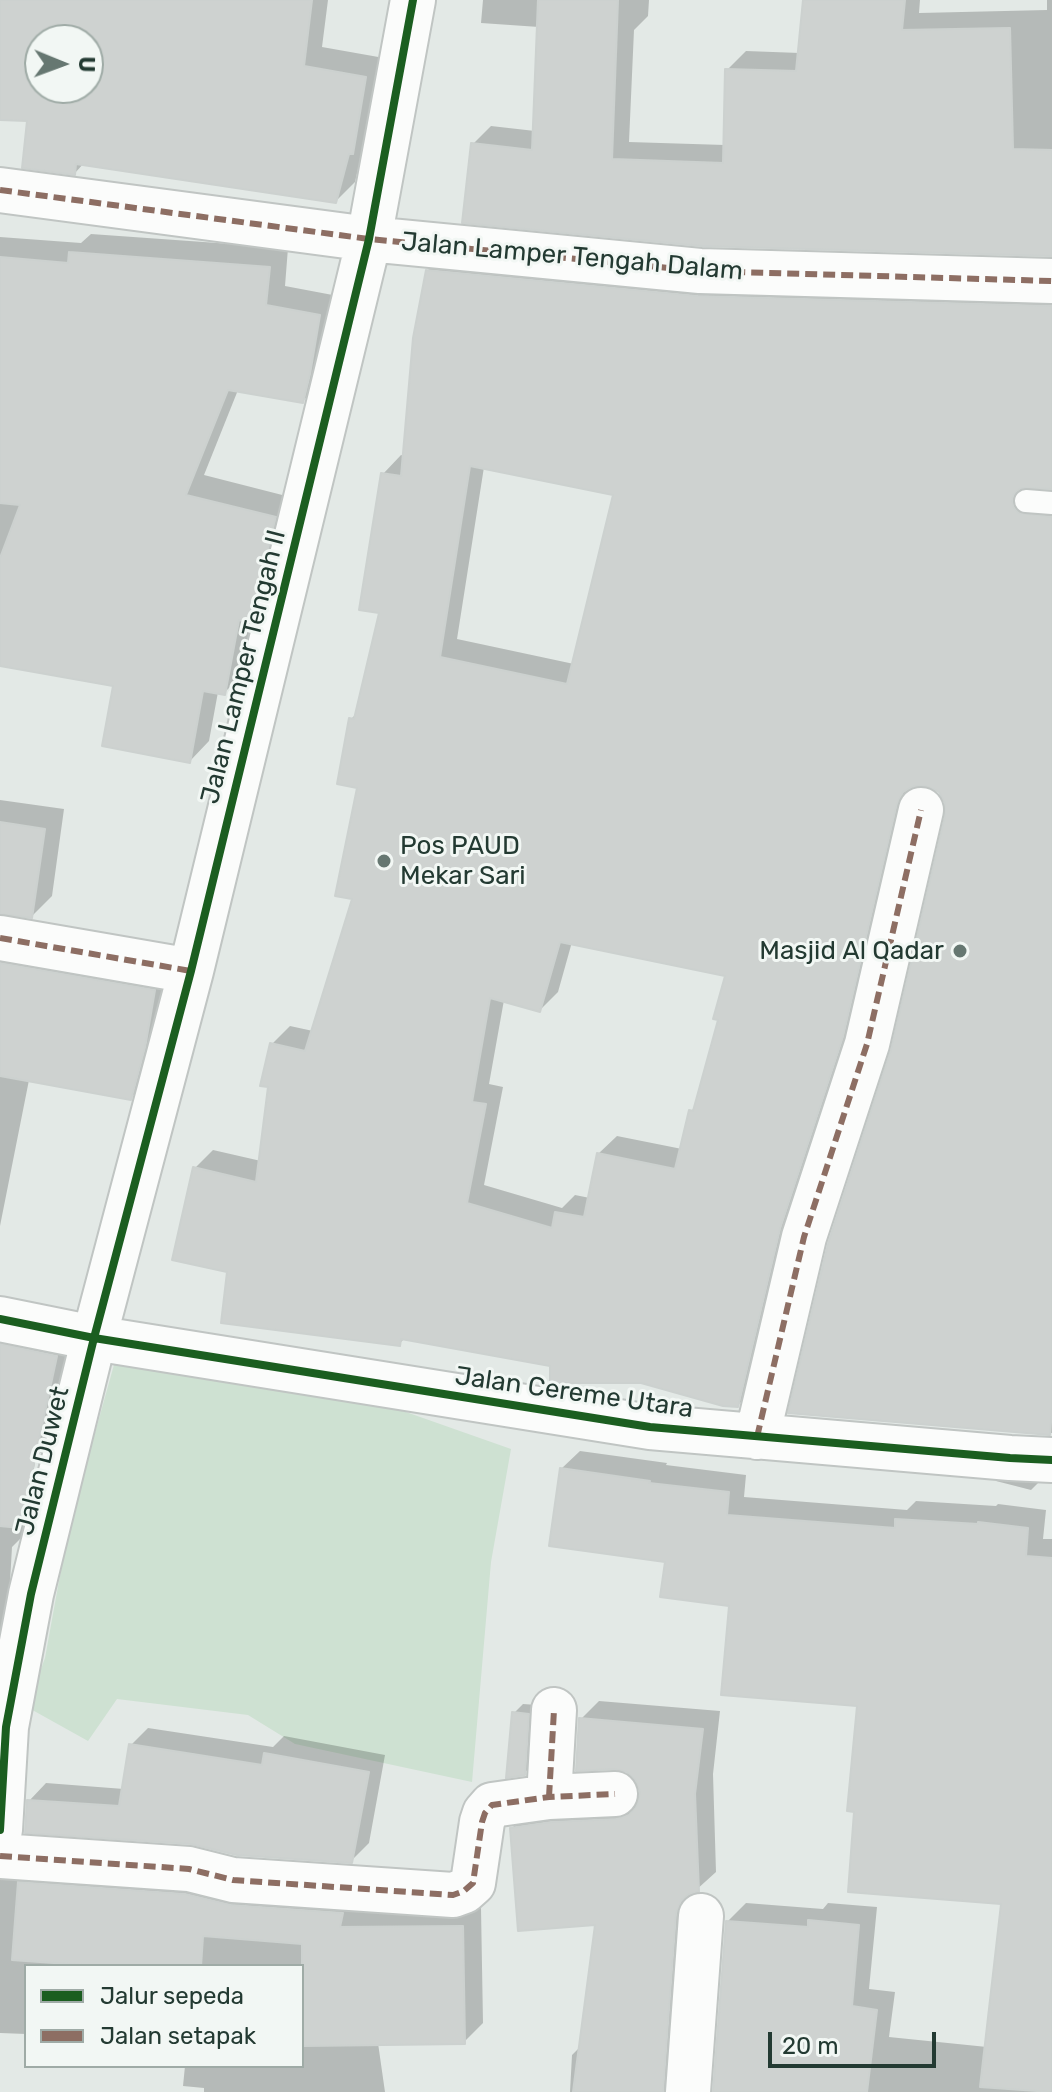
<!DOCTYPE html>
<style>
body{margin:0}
#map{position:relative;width:1052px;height:2092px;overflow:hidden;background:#e3e9e6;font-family:Rubik,sans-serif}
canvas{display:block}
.legend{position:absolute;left:24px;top:1964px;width:280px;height:104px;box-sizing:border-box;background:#f2f7f4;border:2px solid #9faba6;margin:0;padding:10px 14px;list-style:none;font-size:24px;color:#233a32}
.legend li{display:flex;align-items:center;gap:16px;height:40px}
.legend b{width:40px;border:2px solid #9faba6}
.north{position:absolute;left:24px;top:24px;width:80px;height:80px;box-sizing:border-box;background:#f2f7f4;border:2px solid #9faba6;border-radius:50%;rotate:91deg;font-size:22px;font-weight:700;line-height:32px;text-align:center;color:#233a32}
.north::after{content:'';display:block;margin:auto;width:28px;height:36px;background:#667771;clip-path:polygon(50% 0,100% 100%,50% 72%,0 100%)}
.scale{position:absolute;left:768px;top:2032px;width:168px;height:36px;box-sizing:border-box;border:4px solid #233a32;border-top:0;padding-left:10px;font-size:24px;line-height:28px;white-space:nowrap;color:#233a32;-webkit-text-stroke:6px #f2f7f4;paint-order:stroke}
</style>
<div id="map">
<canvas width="1052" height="2092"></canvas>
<ul class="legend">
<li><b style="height:10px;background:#1b5e20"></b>Jalur sepeda</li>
<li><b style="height:10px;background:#8d6e63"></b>Jalan setapak</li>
</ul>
<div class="north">U</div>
<div class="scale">20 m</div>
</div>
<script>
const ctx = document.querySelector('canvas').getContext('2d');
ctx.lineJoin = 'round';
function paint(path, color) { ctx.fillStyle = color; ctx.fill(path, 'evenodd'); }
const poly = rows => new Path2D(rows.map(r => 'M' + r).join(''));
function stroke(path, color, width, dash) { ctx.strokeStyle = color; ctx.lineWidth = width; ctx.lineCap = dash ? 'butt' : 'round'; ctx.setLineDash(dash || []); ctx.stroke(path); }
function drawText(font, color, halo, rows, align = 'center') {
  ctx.font = font + ' Rubik,sans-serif'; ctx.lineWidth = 6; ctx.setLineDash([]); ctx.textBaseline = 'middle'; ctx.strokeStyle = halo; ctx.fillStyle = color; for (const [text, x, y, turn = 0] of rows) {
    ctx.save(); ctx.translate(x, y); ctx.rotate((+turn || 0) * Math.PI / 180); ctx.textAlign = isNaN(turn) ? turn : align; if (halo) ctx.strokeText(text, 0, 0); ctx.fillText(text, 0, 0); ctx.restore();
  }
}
paint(poly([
 [117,1354,199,1361,406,1412,511,1449,491,1562,472,1782,295,1744,248,1715,117,1699,88,1741,27,1707,45,1658,69,1526]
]), '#cee1d2');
paint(poly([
 [0,0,328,0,322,47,384,58,355,182,336,201,84,163,75,173,30,119,0,118],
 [40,40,88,40,88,88,40,88],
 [483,0,649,0,648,16,634,30,629,142,725,145,727,70,746,51,800,53,805,0,920,0,919,13,1047,10,1047,0,1052,0,1052,254,473,144,491,126,535,131,539,27,481,23],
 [91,234,288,248,285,286,338,296,322,381,303,401,238,390,204,475,294,498,269,601,255,615,244,673,224,693,218,692,209,741,190,761,115,685,0,664,0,237,81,243],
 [446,252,1052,288,1052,488,1029,485,1037,495,1052,497,1052,1433,1012,1431,893,1050,947,816,947,803,940,791,928,784,914,784,860,1017,756,1387,738,1405,642,1381,406,1337,399,1344,229,1271,195,1168,213,1150,261,1161,272,1044,290,1026,313,1031,355,897,359,787,351,719,358,712,381,611,383,474,401,455,405,456,427,271],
 [484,467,616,494,574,664,457,639],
 [572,942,728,975,720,1019,697,1106,691,1111,682,1149,617,1136,598,1154,590,1198,575,1195,562,1208,484,1185,503,1087,489,1084,504,1000,540,1010,558,992],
 [0,800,64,809,52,896,32,916,0,912],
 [0,932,174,970,151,1078,130,1098,29,1080,0,1226],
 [0,1331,74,1338,52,1441,36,1457,22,1537,12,1547,5,1671,0,1699],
 [580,1451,667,1463,666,1465,746,1475,744,1497,907,1510,916,1501,996,1506,998,1504,1046,1510,1043,1539,1052,1539,1052,2092,715,2092,728,1921,746,1903,823,1909,828,1903,877,1907,869,1989,895,1992,889,2037,987,2047,1003,1902,856,1810,859,1704,732,1605,667,1561,561,1469],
 [1004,1473,1040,1481,1031,1490,996,1481],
 [599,1701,720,1711,713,1774,716,1872,695,1891,693,1894,680,2071,690,2092,570,2092,572,2055,582,2045,598,1923,512,1828,530,1810,571,1805,640,1800,642,1792,638,1780,581,1719],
 [523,1704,537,1705,534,1764,524,1773,514,1713],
 [148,1728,273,1747,284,1736,385,1755,369,1843,351,1861,29,1801,46,1783,124,1789,131,1745],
 [0,1853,357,1910,481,1908,483,2023,464,2042,378,2043,385,2092,204,2092,204,2088,183,2086,185,2066,302,2066,302,1966,26,1966,26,2034,0,2033]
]), '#0003');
const building = poly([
 [0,0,312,0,304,66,366,77,353,154,349,154,336,203,76,164,75,175,22,168,27,121,0,120,0,0],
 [40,40,88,40,88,88,40,88,40,40],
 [538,0,618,0,612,159,723,163,725,69,796,71,803,0,905,0,902,30,1010,28,1013,149,1052,150,1052,256,702,246,462,223,471,143,532,150,538,0],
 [69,252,270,267,266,305,320,315,310,374,303,403,228,390,186,495,276,517,250,622,239,620,225,695,203,691,190,763,102,746,113,686,0,666,0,558,20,505,0,503,0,257,68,263,69,252],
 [426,270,698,296,1052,306,1052,489,1021,488,1014,494,1012,501,1014,508,1019,513,1052,517,1052,1409,1050,1435,788,1413,828,1244,891,1050,945,816,945,803,939,792,926,786,914,786,903,792,897,804,843,1037,780,1229,738,1407,723,1406,641,1383,550,1383,550,1366,401,1339,400,1346,221,1323,227,1272,172,1260,193,1167,256,1182,268,1087,260,1086,270,1043,305,1051,352,899,335,896,357,788,337,784,349,718,354,719,379,613,359,610,381,473,401,476,413,338,426,270],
 [470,466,613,495,567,684,440,657,470,466],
 [560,942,725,976,713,1019,718,1020,693,1111,689,1110,675,1169,597,1153,584,1217,555,1212,552,1228,467,1203,486,1104,472,1102,490,998,540,1012,560,942],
 [0,822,45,829,32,918,0,914,0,822],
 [0,963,155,990,145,1048,131,1100,0,1076,0,963],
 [0,1344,57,1356,20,1528,0,1526,0,1344],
 [560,1468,650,1481,649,1483,729,1492,727,1515,895,1528,895,1519,978,1524,978,1522,1028,1528,1026,1556,1052,1558,1052,2092,980,2087,1001,1904,848,1892,854,1812,847,1811,857,1706,721,1695,729,1606,660,1597,665,1562,549,1546,560,1468],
 [512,1712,529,1714,525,1775,506,1778,512,1712],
 [579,1718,703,1729,695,1794,699,1892,689,1894,681,1901,676,1914,663,2092,573,2092,595,1925,518,1931,510,1828,551,1822,616,1819,629,1815,637,1805,640,1792,636,1781,627,1772,614,1769,576,1771,579,1718],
 [129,1744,262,1765,264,1753,369,1772,352,1863,237,1855,191,1844,25,1833,27,1800,119,1806,129,1744],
 [18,1882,185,1894,231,1905,343,1913,340,1927,463,1926,465,2044,302,2046,302,1944,203,1936,201,1966,96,1966,12,1960,18,1882],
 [808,1920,859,1925,852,2006,877,2010,867,2092,713,2092,726,1921,808,1927,808,1920]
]);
paint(building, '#ced2d0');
stroke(building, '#ccd1cf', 2);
const lane = poly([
 [1026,501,1052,503]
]);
const street = poly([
 [0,190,369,239,700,271,1052,281],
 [0,938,191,971],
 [0,1319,94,1338,650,1427,1010,1458,1052,1460],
 [757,1437,804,1237,867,1044,921,810],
 [549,1797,554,1710],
 [0,1830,6,1727,31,1594,94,1338,191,971,369,239,413,0],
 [0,1856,189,1869,233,1880,453,1895,464,1891,473,1883,482,1822,485,1813,492,1805,549,1797,615,1794],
 [688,2092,701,1916]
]);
stroke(lane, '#c0c5c3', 26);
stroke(street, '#c0c5c3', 48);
stroke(lane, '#fbfcfb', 22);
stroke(street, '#fbfcfb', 44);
stroke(poly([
 [0,190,369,239,700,271,1052,281],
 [0,938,191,971],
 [757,1437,804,1237,867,1044,921,810],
 [549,1797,554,1710],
 [0,1856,189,1869,233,1880,453,1895,464,1891,473,1883,482,1822,485,1813,492,1805,549,1797,615,1794]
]), '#8d6e63', 6, [12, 6]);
stroke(poly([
 [0,1319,94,1338,650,1427,1010,1458,1052,1460],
 [0,1830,6,1727,31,1594,94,1338,191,971,369,239,413,0]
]), '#1b5e20', 8);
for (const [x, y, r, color] of [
 [384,861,8,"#667771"],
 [960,951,8,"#667771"]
]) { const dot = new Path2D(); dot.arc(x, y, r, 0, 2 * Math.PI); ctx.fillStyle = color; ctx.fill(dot); stroke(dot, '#f2f7f4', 3); }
drawText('26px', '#233a32', '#f2f7f4', [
 ["Jalan Lamper Tengah Dalam",572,257,5],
 ["Jalan Lamper Tengah II",244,667,-76],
 ["Jalan Cereme Utara",574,1393,8],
 ["Jalan Duwet",43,1461,-76]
]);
drawText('26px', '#233a32', '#f2f7f4', [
 ["Pos PAUD",400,846],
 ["Mekar Sari",400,876],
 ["Masjid Al Qadar",944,951,"right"]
], 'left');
</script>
